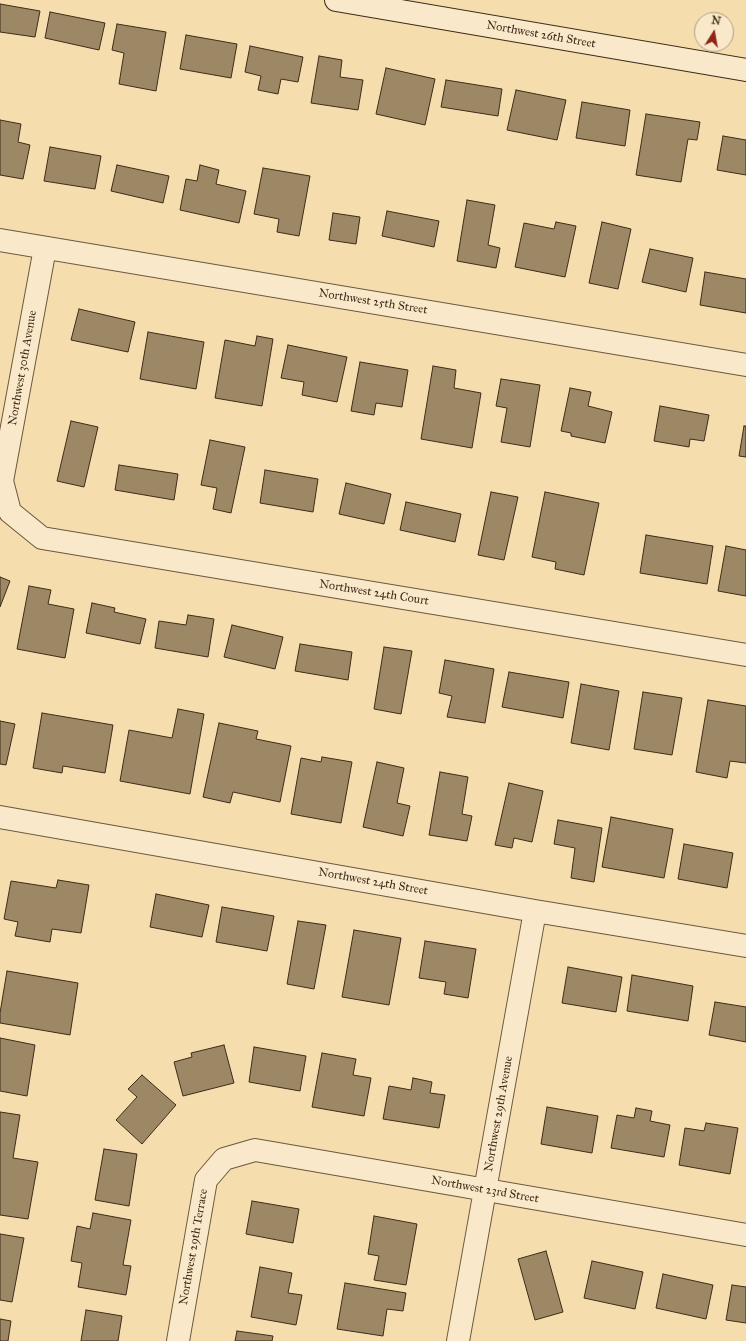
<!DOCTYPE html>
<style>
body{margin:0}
#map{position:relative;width:746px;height:1341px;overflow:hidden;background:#f6ddae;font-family:"IM FELL Great Primer",serif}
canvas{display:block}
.north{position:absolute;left:694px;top:12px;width:40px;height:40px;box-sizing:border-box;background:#f9e9ca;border:1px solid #ae9d83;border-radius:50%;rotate:11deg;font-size:11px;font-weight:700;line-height:16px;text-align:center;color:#3d2c18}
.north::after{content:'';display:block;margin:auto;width:14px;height:18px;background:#8f2418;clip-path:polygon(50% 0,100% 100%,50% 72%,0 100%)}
</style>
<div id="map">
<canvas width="746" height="1341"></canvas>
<div class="north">N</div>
</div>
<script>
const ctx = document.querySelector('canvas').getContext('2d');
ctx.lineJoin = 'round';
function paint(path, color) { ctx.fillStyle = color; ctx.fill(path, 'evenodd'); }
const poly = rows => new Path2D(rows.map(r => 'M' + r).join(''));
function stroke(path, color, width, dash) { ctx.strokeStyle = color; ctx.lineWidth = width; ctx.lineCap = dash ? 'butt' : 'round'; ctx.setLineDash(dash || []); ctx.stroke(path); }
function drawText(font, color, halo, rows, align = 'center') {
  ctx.font = font + ' "IM FELL Great Primer",serif'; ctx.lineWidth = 4; ctx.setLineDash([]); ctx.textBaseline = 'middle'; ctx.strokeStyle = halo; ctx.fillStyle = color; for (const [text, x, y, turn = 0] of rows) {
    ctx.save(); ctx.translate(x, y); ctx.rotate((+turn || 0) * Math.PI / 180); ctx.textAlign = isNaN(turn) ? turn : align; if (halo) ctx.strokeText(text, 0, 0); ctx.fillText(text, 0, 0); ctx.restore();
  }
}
const building = poly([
 [0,4,40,11,35,37,0,32,0,4],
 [50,12,105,23,99,50,45,38,50,12],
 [117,24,166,32,156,91,119,84,124,53,112,50,117,24],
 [186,35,237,44,231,78,180,69,186,35],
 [250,46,303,57,298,82,281,79,278,94,258,90,261,76,245,72,250,46],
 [319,56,342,60,340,77,363,80,358,110,311,103,319,56],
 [386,68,435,79,425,125,376,114,386,68],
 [446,80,502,89,498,116,441,107,446,80],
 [516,90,566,100,557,140,507,130,516,90],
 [582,102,630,110,625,146,576,138,582,102],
 [646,114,700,122,697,140,688,139,681,182,636,175,646,114],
 [0,120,21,124,18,142,30,145,23,179,0,175,0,120],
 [723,136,746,140,746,175,717,170,723,136],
 [50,147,101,156,95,189,44,181,50,147],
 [117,165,169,176,163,203,111,191,117,165],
 [200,165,219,170,216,184,246,191,239,223,180,210,186,179,197,181,200,165],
 [263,168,310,176,299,236,277,232,279,219,254,214,263,168],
 [467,200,495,205,488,245,500,248,496,268,457,261,467,200],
 [387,211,439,221,434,247,382,236,387,211],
 [333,213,360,217,356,244,329,240,333,213],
 [556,222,576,226,565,277,515,267,524,223,554,229,556,222],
 [602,222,631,229,618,289,589,283,602,222],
 [650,249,693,258,686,292,642,282,650,249],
 [705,272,746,279,746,313,700,305,705,272],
 [79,309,135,322,128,352,71,340,79,309],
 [148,332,204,342,196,389,140,379,148,332],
 [257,336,273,339,262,406,215,398,225,340,255,346,257,336],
 [288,345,347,357,337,402,302,395,304,382,281,378,288,345],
 [360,362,408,370,402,407,376,403,374,415,351,411,360,362],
 [433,366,456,370,454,388,481,393,472,448,421,439,433,366],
 [501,379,540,385,530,447,501,442,507,408,496,406,501,379],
 [570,388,591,392,588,406,612,412,605,443,571,436,571,433,561,431,570,388],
 [660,406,709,415,704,441,690,439,689,447,654,441,660,406],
 [71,421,98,427,84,487,57,481,71,421],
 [744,426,746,426,746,457,739,456,744,426],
 [210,440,245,447,231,513,213,509,217,488,201,485,210,440],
 [119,465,178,474,174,500,115,490,119,465],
 [265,470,318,479,313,512,260,503,265,470],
 [346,483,391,494,384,524,339,514,346,483],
 [491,492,518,497,504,560,478,555,491,492],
 [545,492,599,503,584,575,555,569,556,562,532,557,545,492],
 [406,502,461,514,455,542,400,530,406,502],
 [646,535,713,546,707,584,640,573,646,535],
 [726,546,746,550,746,596,718,591,726,546],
 [0,577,10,581,0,607,0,577],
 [29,586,51,590,48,604,74,609,65,658,17,649,29,586],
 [92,603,115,608,114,612,146,619,140,644,86,633,92,603],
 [188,615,214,619,208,657,155,648,159,621,186,625,188,615],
 [232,625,283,637,275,669,224,657,232,625],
 [300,644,352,652,348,680,295,671,300,644],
 [384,647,412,651,401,714,374,709,384,647],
 [445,660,494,669,485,723,447,717,452,696,439,693,445,660],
 [509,672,569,682,563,718,502,707,509,672],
 [581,684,619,691,609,750,571,743,581,684],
 [643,692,682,698,672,755,634,749,643,692],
 [708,700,746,706,746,763,730,761,727,778,696,772,708,700],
 [178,709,204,714,190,794,120,781,129,730,172,738,178,709],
 [42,713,113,725,105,773,63,766,62,773,33,768,42,713],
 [0,721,15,724,6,765,0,764,0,721],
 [219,723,258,731,256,739,291,746,280,802,233,792,230,803,203,797,219,723],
 [322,757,352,762,341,823,291,814,301,758,321,762,322,757],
 [377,762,404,768,397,803,410,806,403,836,363,827,377,762],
 [440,772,468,777,462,814,472,816,467,841,429,835,440,772],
 [509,783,543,791,532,842,514,838,512,848,495,845,509,783],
 [611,817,673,829,664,878,602,867,611,817],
 [558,820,602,828,594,882,571,878,575,848,554,844,558,820],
 [684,844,733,853,727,888,678,879,684,844],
 [58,880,89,885,81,933,52,929,50,942,15,936,18,922,4,919,11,881,56,888,58,880],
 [156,894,209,905,202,937,150,927,156,894],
 [222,907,274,916,267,951,216,942,222,907],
 [298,921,326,925,314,989,287,984,298,921],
 [354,930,401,938,389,1005,342,997,354,930],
 [425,941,476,949,468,998,444,994,446,982,419,978,425,941],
 [568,967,622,977,616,1012,562,1003,568,967],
 [7,971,78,983,70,1035,0,1023,0,1013,7,971],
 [632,975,693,986,688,1021,627,1011,632,975],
 [715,1002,746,1007,746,1042,709,1035,715,1002],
 [0,1038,35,1045,27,1096,0,1091,0,1038],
 [224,1045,234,1083,183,1096,174,1062,192,1057,191,1053,224,1045],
 [254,1047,306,1056,300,1091,249,1082,254,1047],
 [322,1053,356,1059,353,1075,371,1078,364,1116,312,1107,322,1053],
 [142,1075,176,1105,142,1144,116,1120,137,1097,128,1089,142,1075],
 [413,1078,432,1082,430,1093,445,1095,439,1128,383,1119,389,1086,411,1090,413,1078],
 [547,1107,598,1116,592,1153,541,1144,547,1107],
 [636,1108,652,1111,650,1121,670,1125,664,1157,611,1148,617,1115,634,1118,636,1108],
 [0,1112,20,1115,13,1158,38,1162,28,1219,0,1215,0,1112],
 [706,1123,738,1128,730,1174,679,1165,685,1128,704,1131,706,1123],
 [104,1149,137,1154,129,1206,95,1200,104,1149],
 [252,1201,299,1209,293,1243,246,1234,252,1201],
 [93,1213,131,1220,123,1265,131,1266,126,1295,78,1287,82,1263,71,1261,77,1226,90,1229,93,1213],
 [374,1216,417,1224,406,1285,374,1280,379,1256,368,1254,374,1216],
 [0,1234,24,1238,12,1302,0,1300,0,1234],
 [546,1251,563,1312,535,1320,518,1259,546,1251],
 [592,1261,643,1272,635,1309,584,1298,592,1261],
 [260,1267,292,1273,288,1293,302,1295,296,1325,251,1317,260,1267],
 [663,1274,713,1285,706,1319,656,1308,663,1274],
 [345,1283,406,1293,403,1311,387,1309,383,1336,337,1329,345,1283],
 [732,1285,746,1287,746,1323,726,1320,732,1285],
 [86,1310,122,1316,118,1341,81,1341,86,1310],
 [0,1319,11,1321,8,1341,0,1341,0,1319],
 [237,1331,273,1336,272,1341,235,1341,237,1331]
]);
paint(building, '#9d8866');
stroke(building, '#3d2c18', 1);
const street = poly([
 [0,240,746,365],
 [45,248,2,481,10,512,42,538,746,655],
 [0,817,535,911,746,946],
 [178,1341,206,1180,224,1159,255,1150,746,1235],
 [458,1341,535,911]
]);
const secondary = poly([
 [336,0,746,70]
]);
stroke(street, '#6b583e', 24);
stroke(secondary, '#3d2c18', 24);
stroke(street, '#f9e9ca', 22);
stroke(secondary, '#f9e9ca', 22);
drawText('12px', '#3d2c18', '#f9e9ca', [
 ["Northwest 26th Street",541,35,10],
 ["Northwest 25th Street",373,302,9],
 ["Northwest 30th Avenue",23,368,-80],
 ["Northwest 24th Court",374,593,9],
 ["Northwest 24th Street",373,882,10],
 ["Northwest 29th Avenue",499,1114,-80],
 ["Northwest 23rd Street",485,1190,10],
 ["Northwest 29th Terrace",194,1247,-80]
]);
</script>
